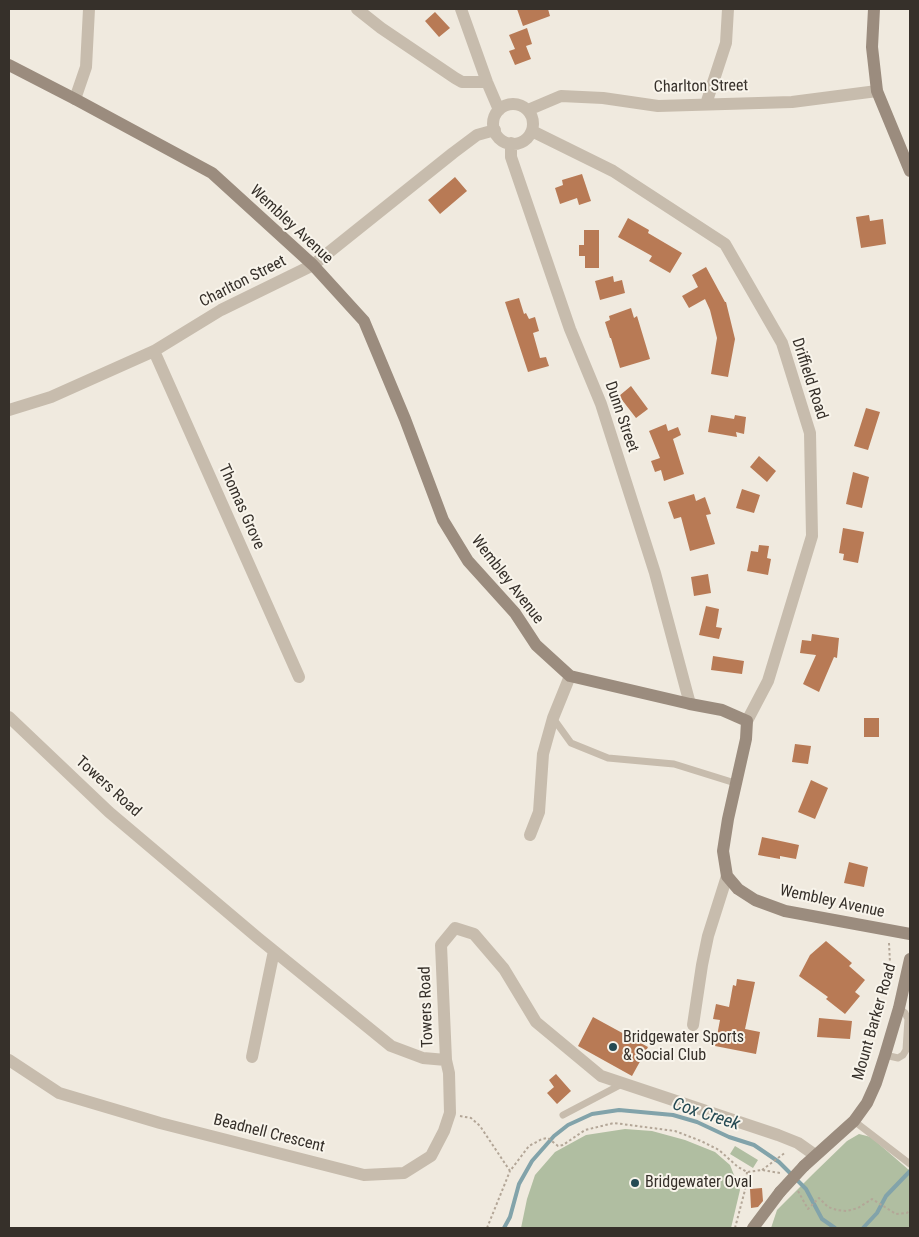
<!DOCTYPE html>
<style>
body{margin:0}
#map{position:relative;width:919px;height:1237px;overflow:hidden;background:#f0eadf;font-family:"Roboto Condensed",sans-serif}
canvas{display:block}
.frame{position:absolute;inset:0;border:10px solid #36302a;pointer-events:none}
</style>
<div id="map">
<canvas width="919" height="1237"></canvas>
<div class="frame"></div>
</div>
<script>
const ctx = document.querySelector('canvas').getContext('2d');
ctx.lineJoin = 'round';
function paint(path, color) { ctx.fillStyle = color; ctx.fill(path, 'evenodd'); }
const poly = rows => new Path2D(rows.map(r => 'M' + r).join(''));
function stroke(path, color, width, dash) { ctx.strokeStyle = color; ctx.lineWidth = width; ctx.lineCap = dash ? 'butt' : 'round'; ctx.setLineDash(dash || []); ctx.stroke(path); }
function drawText(font, color, halo, rows, align = 'center') {
  ctx.font = font + ' "Roboto Condensed",sans-serif'; ctx.lineWidth = 4; ctx.setLineDash([]); ctx.textBaseline = 'middle'; ctx.strokeStyle = halo; ctx.fillStyle = color; for (const [text, x, y, turn = 0] of rows) {
    ctx.save(); ctx.translate(x, y); ctx.rotate((+turn || 0) * Math.PI / 180); ctx.textAlign = isNaN(turn) ? turn : align; if (halo) ctx.strokeText(text, 0, 0); ctx.fillText(text, 0, 0); ctx.restore();
  }
}
paint(poly([
 [625,1129,652,1131,685,1140,715,1152,730,1165,740,1190,731,1228,521,1228,527,1199,535,1175,555,1152,586,1135],
 [859,1134,871,1137,910,1171,910,1228,771,1228,777,1210,813,1174,847,1141],
 [735,1146,758,1160,753,1168,730,1154]
]), '#b0bea1');
stroke(poly([
 [504,1228,510,1217,519,1184,532,1161,554,1136,568,1125,592,1114,619,1110,673,1115,697,1122,729,1137,754,1145,779,1162,806,1189,822,1219,835,1228],
 [863,1228,877,1213,886,1196,910,1171]
]), '#82a3aa', 4);
paint(poly([
 [517,9,548,9,550,16,523,26],
 [435,12,450,28,439,37,425,21],
 [527,28,532,44,526,46,531,59,515,65,509,51,515,49,509,35],
 [582,174,591,201,579,205,577,198,560,204,555,188,563,185,562,180],
 [455,177,467,191,440,214,428,200],
 [869,215,870,221,883,219,886,244,861,248,856,217],
 [628,218,649,230,648,233,682,253,670,273,649,261,652,256,618,237],
 [584,230,599,230,599,268,585,268,585,256,579,256,579,245,584,245],
 [706,267,725,302,726,302,735,339,728,377,711,374,717,338,710,310,705,299,689,308,682,296,698,287,692,275],
 [613,276,614,282,622,280,625,293,600,300,595,281],
 [519,298,524,314,526,313,529,319,535,317,539,331,533,333,540,358,546,357,549,366,528,372,505,302],
 [631,308,634,318,637,316,650,359,620,368,611,338,610,338,605,322,610,320,609,316],
 [631,386,648,409,636,418,619,396],
 [866,408,880,412,868,450,854,446],
 [711,415,734,419,735,415,746,417,744,434,736,432,737,437,708,432],
 [666,424,668,431,678,427,681,435,673,439,684,474,664,481,661,470,655,472,651,461,660,458,649,431],
 [759,456,776,471,767,482,750,467],
 [853,472,869,477,862,508,846,504],
 [742,489,760,495,754,513,736,508],
 [694,494,696,501,705,497,711,514,706,515,715,544,690,551,681,517,674,519,668,502],
 [843,528,864,532,858,563,843,560,844,554,839,553],
 [759,545,769,546,767,558,771,559,768,575,747,571,751,551,758,552],
 [708,574,711,593,694,596,691,577],
 [706,606,719,609,716,627,722,628,719,639,699,635],
 [812,634,839,638,837,658,834,657,819,692,803,684,816,655,800,653,802,640,811,641],
 [713,656,744,661,742,674,711,670],
 [864,718,879,718,879,737,864,737],
 [795,744,811,746,808,764,792,762],
 [811,780,828,788,815,819,798,812],
 [762,837,799,845,796,859,780,856,780,859,758,855],
 [849,862,868,867,864,887,844,883],
 [826,941,852,963,849,966,865,980,855,992,860,996,845,1014,826,999,828,997,799,976,810,955],
 [737,979,755,982,745,1029,760,1032,756,1054,715,1046,720,1020,713,1019,716,1004,729,1007,733,985,736,986],
 [593,1017,648,1047,632,1076,578,1046],
 [819,1018,852,1021,850,1039,817,1037],
 [556,1074,571,1091,557,1104,547,1093,554,1087,549,1080],
 [762,1188,763,1201,758,1207,751,1208,750,1189]
]), '#b87a55');
stroke(poly([
 [889,943,891,983],
 [460,1116,471,1118,480,1126,510,1171,529,1146,542,1139,548,1138,558,1146,563,1145,585,1130,614,1123,675,1131,701,1141,719,1150,738,1167,747,1172,762,1170,780,1173],
 [762,1170,786,1152],
 [798,1191,808,1209,819,1198,828,1207,837,1210,847,1211,858,1208,872,1199,896,1214,907,1213,910,1209],
 [487,1228,510,1171],
 [735,1228,745,1190,747,1172]
]), '#b3a697', 2, [2.5, 2.5]);
stroke(poly([
 [553,718,571,743,608,758,674,764,735,783],
 [885,1055,898,1058,903,1055,906,1050,908,1019,905,1013,899,1008],
 [563,1115,622,1084],
 [854,1121,910,1164]
]), '#c7bcad', 7);
stroke(poly([
 [357,9,381,28,455,78,462,82,487,82],
 [461,9,487,82,499,110],
 [75,99,86,67,89,9],
 [706,104,726,43,728,9],
 '493 124a20 20 0 1 1 40 0a20 20 0 1 1-40 0Z',
 [528,110,561,96,603,98,658,106,792,102,877,91],
 [532,131,613,171,725,244,782,343,810,433,812,536,768,681,747,721],
 [511,143,511,157,570,329,601,404,655,573,690,704],
 [154,351,299,677],
 [9,410,51,397,154,351,221,310,313,265,453,153,477,135,495,130],
 [9,717,109,812,258,938,391,1046,423,1058,446,1060,441,945,455,928,474,934,504,969,536,1022,601,1076,778,1135,798,1143,815,1155],
 [530,835,539,812,543,754,553,718,570,676],
 [693,1025,702,965,708,936,727,876],
 [252,1057,274,951],
 [9,1060,59,1093,160,1123,364,1175,404,1173,431,1156,444,1131,450,1113,449,1073,446,1060]
]), '#c7bcad', 12);
stroke(poly([
 [874,9,872,47,877,91,910,171],
 [9,65,75,99,212,173,313,265,364,321,405,419,443,520,468,561,515,613,536,645,570,676,690,704,722,710,747,721,746,739,728,819,723,851,727,876,738,889,755,900,785,911,910,934],
 [804,1166,854,1121,867,1103,876,1083,885,1055,899,1008,910,959],
 [753,1228,780,1192]
]), '#9b8c7e', 12);
stroke(poly([
 [780,1192,804,1166]
]), '#9b8c7e', 12);
for (const [x, y, r, color] of [
 [613,1047,5,"#254a53"],
 [635,1183,5,"#254a53"]
]) { const dot = new Path2D(); dot.arc(x, y, r, 0, 2 * Math.PI); ctx.fillStyle = color; ctx.fill(dot); stroke(dot, '#f8f4eb', 2); }
drawText('16px', '#36302a', '#f8f4eb', [
 ["Charlton Street",701,87,-1],
 ["Wembley Avenue",291,225,43],
 ["Charlton Street",243,282,-27],
 ["Driffield Road",809,379,72],
 ["Dunn Street",621,417,71],
 ["Thomas Grove",241,507,66],
 ["Wembley Avenue",507,580,52],
 ["Towers Road",108,787,42],
 ["Wembley Avenue",832,902,12],
 ["Towers Road",427,1007,-92],
 ["Mount Barker Road",875,1022,-74],
 ["Beadnell Crescent",269,1134,14]
]);
drawText('16px', '#36302a', '#f8f4eb', [
 ["Bridgewater Sports",623,1038],
 ["& Social Club",623,1056],
 ["Bridgewater Oval",645,1183]
], 'left');
drawText('italic 18px', '#254a53', '#f8f4eb', [
 ["Cox Creek",706,1115,18]
]);
</script>
